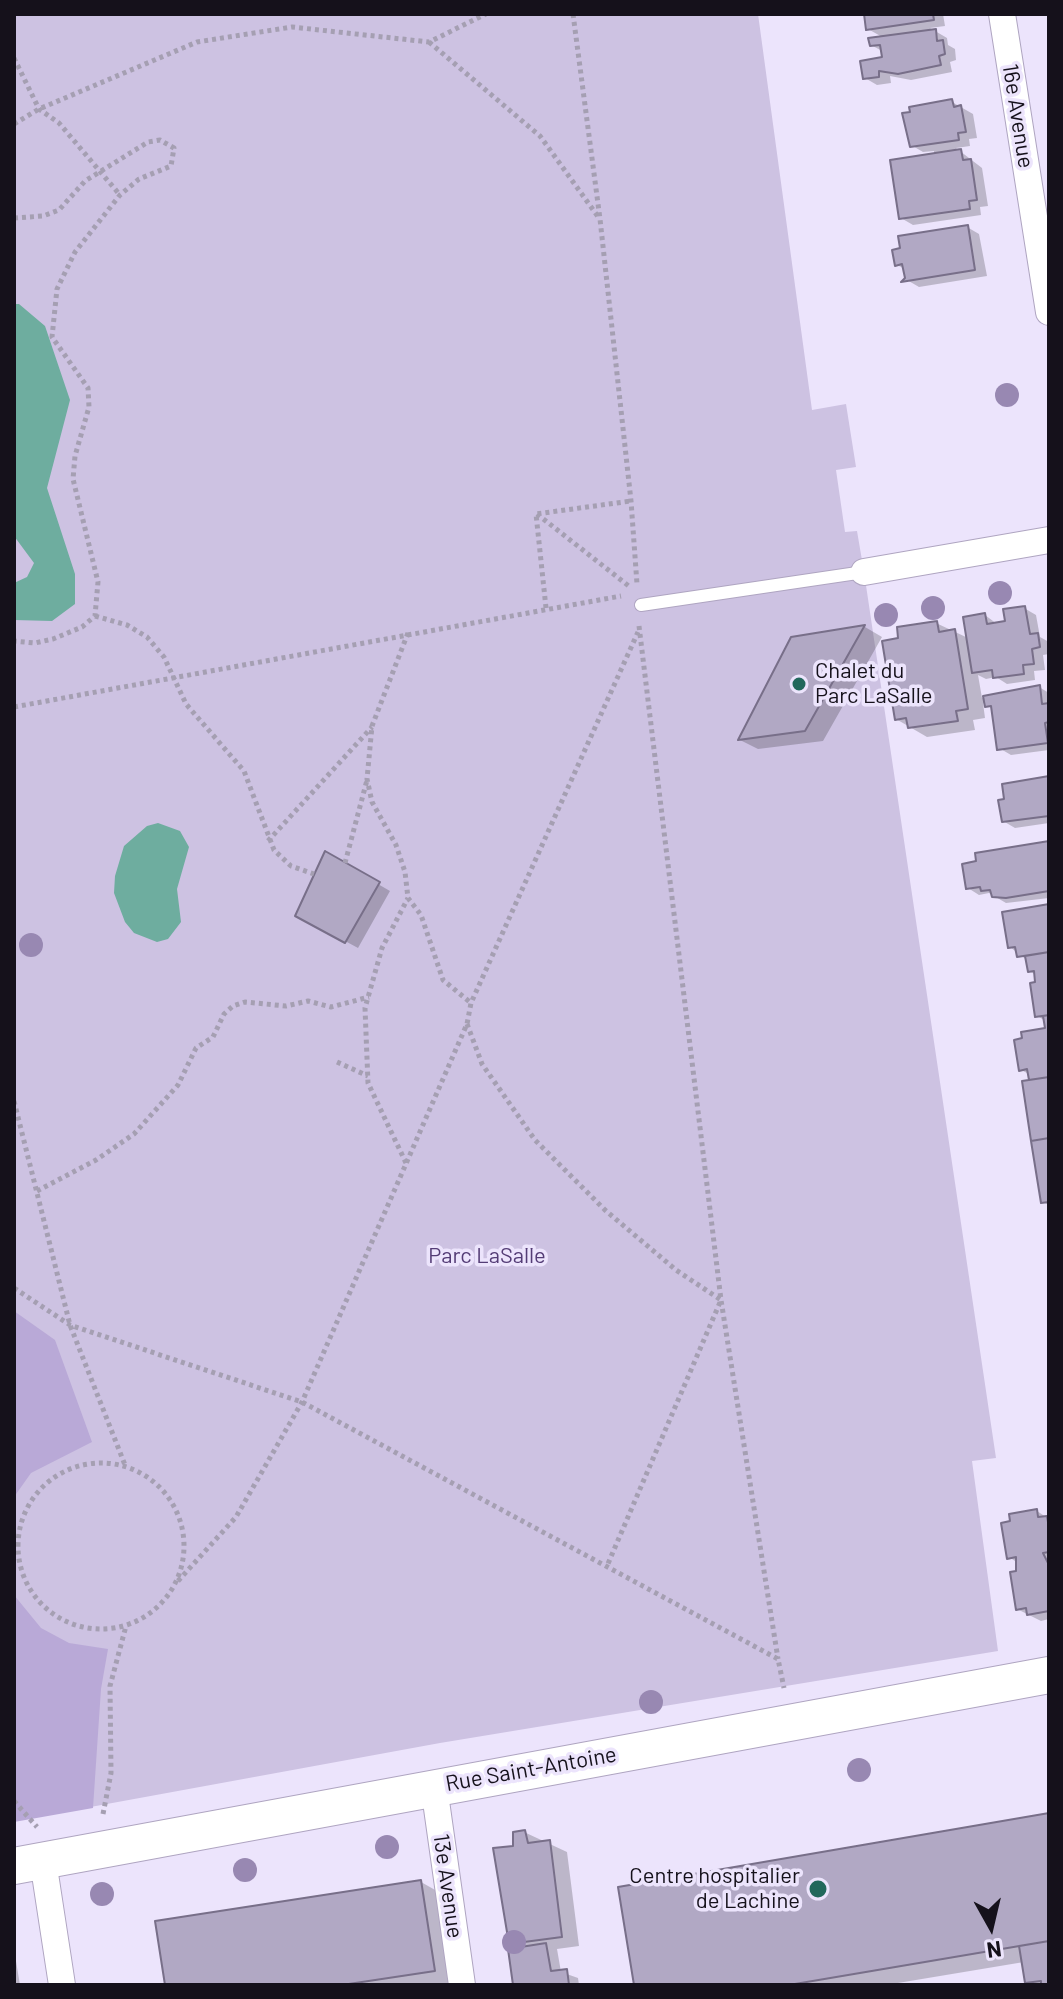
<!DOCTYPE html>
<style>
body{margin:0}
#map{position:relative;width:1063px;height:1999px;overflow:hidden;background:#ece4fc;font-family:Barlow,sans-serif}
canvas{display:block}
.frame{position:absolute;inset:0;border:16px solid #15111b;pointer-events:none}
.north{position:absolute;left:951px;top:1887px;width:80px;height:80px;-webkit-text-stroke:6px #ece4fc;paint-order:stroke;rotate:172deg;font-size:22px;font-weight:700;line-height:32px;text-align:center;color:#15111b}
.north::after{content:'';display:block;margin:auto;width:28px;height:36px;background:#15111b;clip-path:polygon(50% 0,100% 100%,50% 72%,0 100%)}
</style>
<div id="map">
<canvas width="1063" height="1999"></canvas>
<div class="frame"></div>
<div class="north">N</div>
</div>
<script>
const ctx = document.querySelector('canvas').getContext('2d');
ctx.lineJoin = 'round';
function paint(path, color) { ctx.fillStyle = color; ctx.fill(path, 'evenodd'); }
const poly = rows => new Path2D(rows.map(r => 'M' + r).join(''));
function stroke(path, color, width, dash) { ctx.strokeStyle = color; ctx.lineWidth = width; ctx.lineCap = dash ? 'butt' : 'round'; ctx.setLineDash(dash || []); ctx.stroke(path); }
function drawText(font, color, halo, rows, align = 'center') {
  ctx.font = font + ' Barlow,sans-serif'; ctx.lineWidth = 7; ctx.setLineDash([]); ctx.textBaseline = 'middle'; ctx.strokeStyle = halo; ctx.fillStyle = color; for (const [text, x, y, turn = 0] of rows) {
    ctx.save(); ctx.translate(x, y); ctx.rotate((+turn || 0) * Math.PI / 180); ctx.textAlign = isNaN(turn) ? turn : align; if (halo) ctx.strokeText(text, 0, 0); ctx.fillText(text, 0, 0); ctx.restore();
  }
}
paint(poly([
 [14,14,758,14,812,410,846,404,856,467,836,470,845,532,857,531,864,572,996,1458,972,1461,998,1651,440,1743,14,1821]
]), '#cdc2e2');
paint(poly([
 [14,1311,55,1340,92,1442,31,1473,14,1497],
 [14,1595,41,1628,69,1643,108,1649,101,1689,93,1808,14,1822]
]), '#b9a9d7');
paint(poly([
 [14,304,19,304,45,326,70,400,47,488,75,574,75,604,52,621,14,620,14,583,27,577,34,563,14,536],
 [158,823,180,831,189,847,177,889,181,922,168,939,157,942,134,933,125,922,114,893,115,876,124,846,147,826]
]), '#6ead9f');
paint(poly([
 [865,14,943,14,945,26,930,28,947,38,948,45,955,49,956,60,950,62,952,72,911,80,890,76,891,83,877,85,865,78,884,59,884,52,871,45,884,38,868,29],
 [952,102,973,114,977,138,969,139,970,146,956,148,982,168,988,206,980,207,981,215,913,225,901,218,934,155,934,151,923,152,911,145],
 [967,227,979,234,987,276,919,287,907,280,905,269,897,265],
 [1024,608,1036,615,1040,637,1049,642,1049,654,1043,655,1045,670,1034,671,1035,680,1007,684,996,677,986,679,978,675,982,698,1039,687,1049,693,1049,750,1011,755,999,748,993,709,983,703,985,718,973,720,975,730,927,737,896,719,900,640,936,623,968,638,985,615,997,624,1008,622],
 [865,627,882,637,823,741,758,749,740,740,792,639],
 [1049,778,1049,823,1015,828,1003,821],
 [1049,843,1049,898,1006,903,989,893,979,895,968,888],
 [326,854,390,891,358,948,297,915],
 [1049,906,1049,1205,1043,1202,1031,1082,1029,1074,1021,1070,1047,1030,1046,1021,1037,1016,1036,975,1029,971,1028,961,1010,947],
 [1037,1511,1049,1519,1049,1619,1041,1621,1017,1609,1018,1563,1009,1557],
 [1049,1815,1049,1985,1027,1982,1024,1962,886,1985,636,1985],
 [524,1832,567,1852,579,1946,557,1949,561,1972,578,1978,579,1985,515,1985,521,1949,511,1943,515,1847],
 [421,1882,444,1895,457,1983,167,1985],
 [14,1949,20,1985,14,1985]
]), '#0003');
const building = poly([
 [864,14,933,14,934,20,866,30,864,14],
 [936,29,937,41,943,40,945,54,939,56,941,65,898,74,879,71,879,77,863,79,860,61,882,57,880,45,870,46,868,38,936,29],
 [952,99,954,107,961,105,966,132,958,133,959,140,910,147,902,113,910,112,909,107,952,99],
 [961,149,963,160,971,159,977,200,969,201,970,209,899,219,890,160,961,149],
 [968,225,975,270,901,282,905,278,902,264,895,266,892,250,900,248,898,236,968,225],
 [1025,606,1030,634,1038,633,1040,647,1032,649,1034,664,1023,665,1024,674,993,678,992,670,972,673,963,617,985,613,987,624,1005,621,1003,609,1025,606],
 [937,621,939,632,955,629,968,709,956,711,958,721,908,728,906,718,895,720,882,641,898,638,897,627,937,621],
 [865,625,805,731,738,740,791,637,865,625],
 [1040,685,1042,704,1049,703,1049,722,1045,723,1048,743,997,750,991,706,985,707,983,696,1040,685],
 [1049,776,1049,816,1002,822,998,800,1004,799,1002,784,1049,776],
 [1049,841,1049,891,1006,898,992,897,990,890,981,891,980,887,966,889,962,864,976,861,975,853,1049,841],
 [325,851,380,882,345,943,295,916,325,851],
 [1049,904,1049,952,1017,957,1015,947,1008,948,1002,912,1049,904],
 [1049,952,1049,1015,1035,1017,1030,983,1035,982,1034,971,1028,972,1025,956,1049,952],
 [1049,1015,1049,1077,1029,1080,1027,1069,1019,1071,1014,1040,1022,1038,1021,1032,1045,1028,1043,1016,1049,1015],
 [1049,1077,1049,1138,1031,1141,1022,1081,1049,1077],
 [1049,1138,1049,1202,1041,1203,1031,1141,1049,1138],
 [1037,1509,1038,1517,1047,1516,1049,1528,1049,1552,1043,1553,1049,1565,1049,1611,1027,1615,1026,1608,1016,1610,1010,1572,1016,1571,1016,1557,1007,1559,1001,1523,1010,1521,1009,1514,1037,1509],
 [1049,1813,1049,1941,789,1985,634,1985,618,1887,1049,1813],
 [525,1830,528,1843,550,1840,562,1937,509,1944,493,1848,513,1846,513,1832,525,1830],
 [421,1880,435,1971,342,1985,165,1985,155,1921,421,1880],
 [1049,1941,1049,1985,1041,1985,1041,1981,1025,1983,1019,1946,1049,1941],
 [546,1943,551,1971,567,1969,569,1985,513,1985,508,1949,546,1943]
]);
paint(building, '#b1a8c4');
stroke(building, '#786f89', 2);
const lane = poly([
 [641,605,864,572]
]);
const street = poly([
 [1002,14,1049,312],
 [864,572,1049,540],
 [434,1787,462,1985],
 [43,1861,62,1985]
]);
const secondary = poly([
 [14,1866,1049,1675]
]);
stroke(lane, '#afa5c1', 14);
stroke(street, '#afa5c1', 28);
stroke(secondary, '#afa5c1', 38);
stroke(poly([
 [573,14,600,219,631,501,637,584],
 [429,42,540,136,599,218],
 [14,58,39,109,59,123,120,195],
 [14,124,39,109,197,42,292,27,429,42,486,14],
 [14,218,43,216,59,210,85,181,148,142,160,140,174,148,171,166,139,179,120,195,75,252,57,289,52,337,88,388,89,407,75,456,73,479,98,582,95,616,82,627,53,639,35,643,14,641],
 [537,514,630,587],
 [546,608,536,514,631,501],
 [95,616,127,625,147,637,164,657,186,704,244,771,274,850,291,866,314,874],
 [639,626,721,1300,778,1659],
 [408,633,372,726,367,779,372,802,396,845,405,872,408,898,421,915,443,980,471,1003],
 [14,707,621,596],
 [268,841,372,727],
 [345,863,367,780],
 [467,1024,482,1064,535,1140,605,1210,676,1270,721,1300,607,1566],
 [337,1062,368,1076],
 [14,1101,70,1325,125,1465],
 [406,1163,368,1083,365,1008,382,948,408,898],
 [37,1191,96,1160,134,1134,178,1085,196,1048,213,1037,224,1014,233,1006,245,1002,286,1006,308,1001,331,1007,369,997],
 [14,1288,70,1325,302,1402,778,1659,784,1688],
 '18 1546a83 83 0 1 1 166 0a83 83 0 1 1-166 0Z',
 [178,1581,236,1517,302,1402,467,1024,471,1003,638,632],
 [14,1801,37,1827],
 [103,1814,111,1773,110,1686,126,1626]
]), '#a59fb2', 5, [4, 4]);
stroke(lane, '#fff', 12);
stroke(street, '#fff', 26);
stroke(secondary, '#fff', 36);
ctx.fillStyle = '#9888b2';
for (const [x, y] of [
 [1007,395],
 [1000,593],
 [933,608],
 [886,615],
 [31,945],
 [651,1702],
 [859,1770],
 [387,1847],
 [245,1870],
 [102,1894],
 [514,1942]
]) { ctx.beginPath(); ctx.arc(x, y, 12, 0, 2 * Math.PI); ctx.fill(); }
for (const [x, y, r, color] of [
 [799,684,8,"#22685c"],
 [818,1889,10,"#22685c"]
]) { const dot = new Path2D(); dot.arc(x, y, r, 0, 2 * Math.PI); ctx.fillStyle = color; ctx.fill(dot); stroke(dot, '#ece4fc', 3); }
drawText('22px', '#15111b', '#ece4fc', [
 ["16e Avenue",1018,116,81],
 ["Rue Saint-Antoine",531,1769,-10],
 ["13e Avenue",448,1886,82]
]);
drawText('22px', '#15111b', '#ece4fc', [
 ["Chalet du",815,671],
 ["Parc LaSalle",815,696],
 ["Centre hospitalier",800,1876,"right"],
 ["de Lachine",800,1901,"right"]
], 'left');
drawText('22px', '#543c76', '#ece4fc', [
 ["Parc LaSalle",487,1256]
]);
</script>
